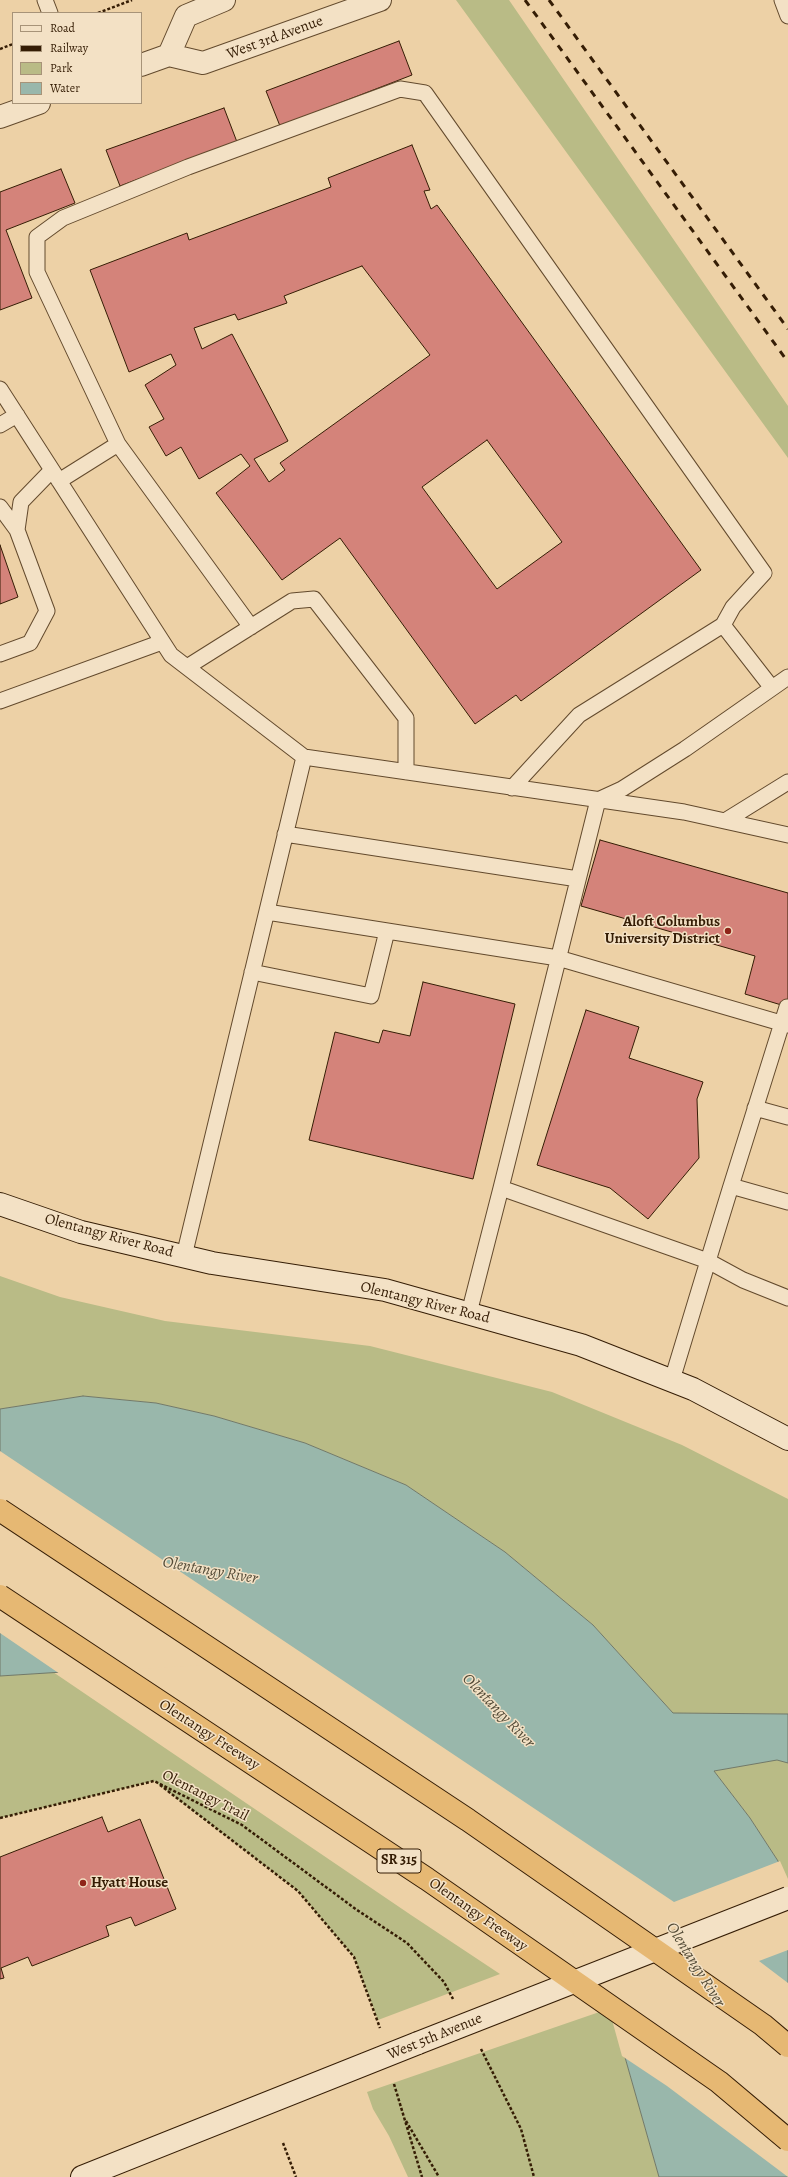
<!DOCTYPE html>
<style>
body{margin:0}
#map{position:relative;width:788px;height:2177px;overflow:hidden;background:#edd1a6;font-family:Alegreya,serif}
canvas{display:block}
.legend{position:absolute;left:12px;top:12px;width:130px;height:92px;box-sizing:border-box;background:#f3e1c5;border:1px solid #a79378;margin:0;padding:5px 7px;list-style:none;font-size:12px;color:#351d05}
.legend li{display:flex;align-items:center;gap:8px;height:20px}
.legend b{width:20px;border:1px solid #a79378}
</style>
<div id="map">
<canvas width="788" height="2177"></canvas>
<ul class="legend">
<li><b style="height:5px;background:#f3e1c5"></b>Road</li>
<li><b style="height:5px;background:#351d05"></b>Railway</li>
<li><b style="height:11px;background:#b9bb86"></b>Park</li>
<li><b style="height:11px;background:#99b7ab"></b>Water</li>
</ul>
</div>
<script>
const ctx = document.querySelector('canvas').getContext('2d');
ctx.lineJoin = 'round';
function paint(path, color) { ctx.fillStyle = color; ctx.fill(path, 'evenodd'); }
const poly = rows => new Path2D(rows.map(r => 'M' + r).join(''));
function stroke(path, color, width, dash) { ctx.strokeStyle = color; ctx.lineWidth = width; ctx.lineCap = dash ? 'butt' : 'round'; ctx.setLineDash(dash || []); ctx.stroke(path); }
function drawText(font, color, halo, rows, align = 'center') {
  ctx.font = font + ' Alegreya,serif'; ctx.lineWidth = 3; ctx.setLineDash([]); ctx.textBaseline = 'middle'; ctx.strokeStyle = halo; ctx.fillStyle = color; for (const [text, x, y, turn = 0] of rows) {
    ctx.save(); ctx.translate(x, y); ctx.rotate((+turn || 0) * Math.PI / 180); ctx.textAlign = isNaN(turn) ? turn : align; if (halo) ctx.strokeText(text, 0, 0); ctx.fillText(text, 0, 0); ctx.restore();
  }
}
paint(poly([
 [456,0,509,0,788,406,788,458],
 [0,1276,60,1297,165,1321,370,1346,552,1392,682,1445,788,1499,788,1714,673,1713,593,1625,505,1552,406,1485,305,1443,214,1416,156,1403,83,1396,0,1409],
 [53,1672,411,1915,500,1974,378,2020,354,1957,298,1891,154,1781,0,1818,0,1676],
 [777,1759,788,1763,788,1884,778,1861,750,1818,714,1771],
 [611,2008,659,2177,408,2177,389,2136,373,2109,367,2092]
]), '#b9bb86');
const water = poly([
 [83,1396,156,1403,214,1416,305,1443,406,1485,505,1552,593,1625,673,1713,788,1714,788,1763,777,1760,714,1771,750,1818,778,1861,788,1884,788,2177,659,2177,611,2008,570,1924,481,1828,220,1662,0,1676,0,1409,83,1396]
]);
paint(water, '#99b7ab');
stroke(water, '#717969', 1);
paint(poly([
 [0,1451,674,1902,780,1861,788,1879,788,1950,759,1961,788,1983,788,2177,667,2086,622,2056,609,2009,569,1925,480,1829,220,1664,60,1674,0,1633]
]), '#edd1a6');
const building = poly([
 [399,41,412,75,280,126,266,91,399,41],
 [224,108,237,142,120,186,106,150,224,108],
 [412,145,430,190,424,191,431,209,437,205,701,570,521,701,516,695,475,724,340,538,282,580,216,493,250,466,241,454,199,479,181,447,166,456,149,427,164,419,145,385,176,365,171,354,129,372,90,270,187,233,189,240,331,187,328,178,412,145],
 [362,266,430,355,280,463,285,470,269,482,254,459,288,441,232,334,202,349,194,328,235,314,238,320,287,303,284,296,362,266],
 [487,440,562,542,497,589,422,487,487,440],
 [61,169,75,203,6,230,32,298,0,310,0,192,61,169],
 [0,545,18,597,0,604,0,545],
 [600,840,788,893,788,1007,745,994,755,956,581,906,600,840],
 [423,982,515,1004,473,1179,309,1140,335,1032,379,1043,383,1030,410,1036,423,982],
 [586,1010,639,1027,629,1058,703,1082,697,1099,699,1158,648,1219,610,1188,537,1165,586,1010],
 [102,1817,108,1832,140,1819,176,1909,135,1926,131,1917,106,1926,109,1936,32,1966,28,1957,1,1968,4,1978,0,1979,0,1857,102,1817]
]);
paint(building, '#d4837a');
stroke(building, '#351d05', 1);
const service = poly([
 [45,0,50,13],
 [782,0,788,16],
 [0,389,171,655,304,757,684,812,788,835],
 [0,425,17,415],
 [118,444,251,627],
 [59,481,118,444,37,272,37,237,63,218,188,167,400,89,425,93,764,573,733,607,723,625,772,688],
 [0,507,17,530,47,611,30,643,0,654],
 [17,530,21,502,52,470],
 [187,667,292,601,314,599,406,718,406,772],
 [0,701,162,642],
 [512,788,579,715,723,625],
 [725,821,788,782],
 [285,834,578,879],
 [267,912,558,958,788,1025],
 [252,972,371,996,387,931],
 [755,1108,788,1117],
 [731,1186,787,1007],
 [501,1188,598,800,622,789,685,749,788,677],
 [788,1202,731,1186,708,1261,743,1280,788,1298],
 [184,1256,304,757],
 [469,1313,501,1188,708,1261,672,1380]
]);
const tertiary = poly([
 [169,55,186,16,224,0],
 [141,65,169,55,203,63,380,0],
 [0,117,39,103]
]);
const secondary = poly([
 [0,1204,81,1232,212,1263,385,1290,581,1345,693,1389,788,1439],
 [82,2177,418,2043]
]);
stroke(service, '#634a2d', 17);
stroke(tertiary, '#634a2d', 24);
stroke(secondary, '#351d05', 24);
stroke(poly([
 [98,13,132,0],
 [0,49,13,44],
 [160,1785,298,1891,354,1957,380,2028],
 [0,1818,154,1781,242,1825,357,1910,407,1943,444,1982,453,1999],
 [481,2049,521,2129,534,2177],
 [394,2084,422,2177],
 [406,2121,439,2177],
 [283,2143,296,2177]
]), '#351d05', 2.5, [3, 2]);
stroke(service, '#f3e1c5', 15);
stroke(tertiary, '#f3e1c5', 22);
stroke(secondary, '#f3e1c5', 22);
stroke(poly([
 [525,0,788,362],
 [549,0,788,329]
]), '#351d05', 3, [7, 7]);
const secondaryBridge = poly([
 [418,2043,788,1898]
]);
const motorwayBridge = poly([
 [0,1510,468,1820,763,2025,788,2046],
 [0,1596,427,1879,719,2082,788,2140]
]);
stroke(secondaryBridge, '#351d05', 24, []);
stroke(motorwayBridge, '#351d05', 24, []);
stroke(secondaryBridge, '#f3e1c5', 22);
stroke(motorwayBridge, '#e6b873', 22);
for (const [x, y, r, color] of [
 [728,931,4,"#8f2418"],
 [83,1883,4,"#8f2418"]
]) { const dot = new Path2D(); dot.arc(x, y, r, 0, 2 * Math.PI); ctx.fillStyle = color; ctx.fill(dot); stroke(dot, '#f3e1c5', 1.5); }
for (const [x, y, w] of [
 [399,1861,44]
]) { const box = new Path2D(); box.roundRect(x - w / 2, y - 12, w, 24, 3); ctx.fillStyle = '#f3e1c5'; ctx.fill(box); stroke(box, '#351d05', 1); }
drawText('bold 14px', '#351d05', null, [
 ["SR 315",399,1861]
]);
drawText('15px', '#351d05', '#f3e1c5', [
 ["West 3rd Avenue",275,38,-20],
 ["Olentangy River Road",109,1236,15],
 ["Olentangy River Road",425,1303,14],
 ["Olentangy Freeway",209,1735,33],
 ["Olentangy Trail",205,1796,27],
 ["Olentangy Freeway",478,1915,35],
 ["West 5th Avenue",435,2037,-22]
]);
drawText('bold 15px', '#351d05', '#f3e1c5', [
 ["Aloft Columbus",720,922],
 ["University District",720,939],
 ["Hyatt House",91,1883,"left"]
], 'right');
drawText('italic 16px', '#534b37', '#f3e1c5', [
 ["Olentangy River",210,1571,10],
 ["Olentangy River",498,1711,46],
 ["Olentangy River",695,1965,58]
]);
</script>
